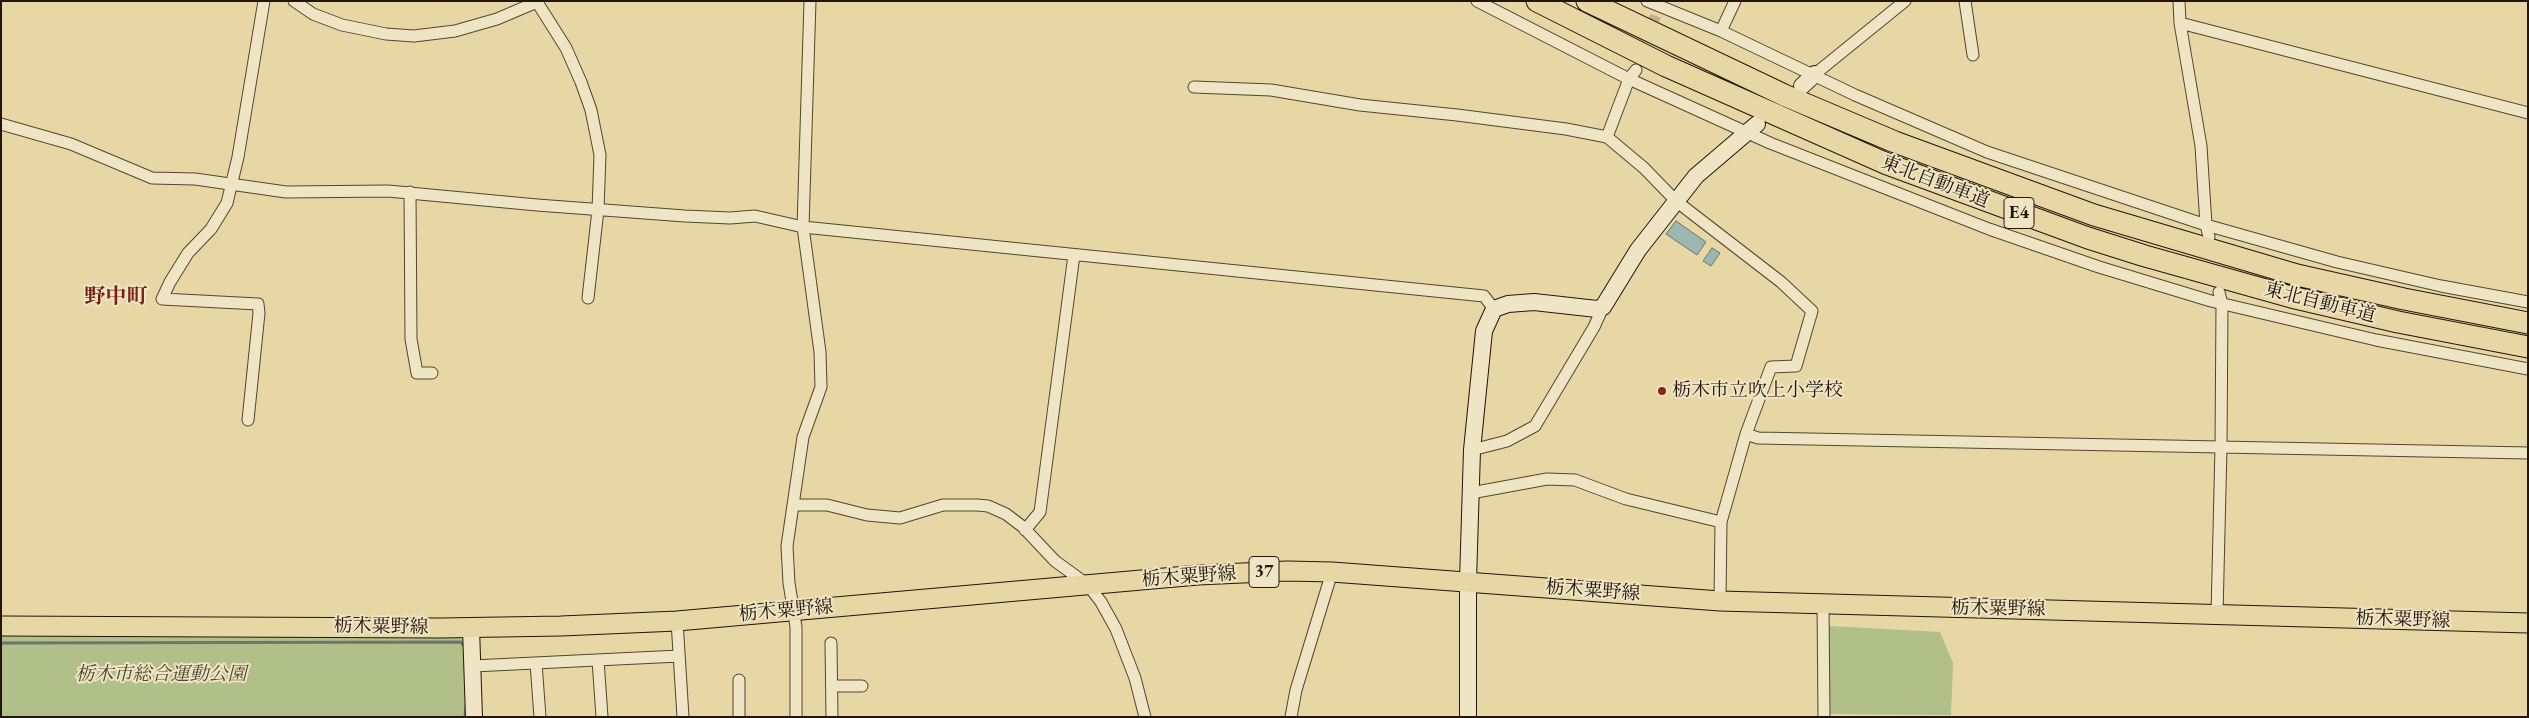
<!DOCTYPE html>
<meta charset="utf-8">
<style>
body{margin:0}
#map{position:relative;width:2529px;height:718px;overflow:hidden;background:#e6d7a4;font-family:"EB Garamond",serif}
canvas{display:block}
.frame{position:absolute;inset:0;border:2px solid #25140c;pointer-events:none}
</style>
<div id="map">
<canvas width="2529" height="718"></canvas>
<div class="frame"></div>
</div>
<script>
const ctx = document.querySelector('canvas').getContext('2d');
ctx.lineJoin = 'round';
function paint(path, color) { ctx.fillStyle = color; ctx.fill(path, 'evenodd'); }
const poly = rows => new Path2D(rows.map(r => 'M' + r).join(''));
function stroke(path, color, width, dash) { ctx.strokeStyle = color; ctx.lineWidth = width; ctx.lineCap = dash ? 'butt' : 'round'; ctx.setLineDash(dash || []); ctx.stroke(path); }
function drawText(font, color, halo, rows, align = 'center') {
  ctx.font = font + ' "EB Garamond","Noto Serif JP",serif'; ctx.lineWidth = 4; ctx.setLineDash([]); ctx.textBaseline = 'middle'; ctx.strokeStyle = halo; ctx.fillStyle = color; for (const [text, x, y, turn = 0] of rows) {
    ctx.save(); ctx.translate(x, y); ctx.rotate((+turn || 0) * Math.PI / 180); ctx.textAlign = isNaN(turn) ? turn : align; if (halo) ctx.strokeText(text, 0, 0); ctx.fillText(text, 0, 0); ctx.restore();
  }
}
paint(poly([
 [1829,626,1940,632,1953,663,1951,715,1829,714],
 [1,632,456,634,465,642,469,717,1,717]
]), '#b1bf89');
const water = poly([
 [1676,221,1706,242,1697,255,1666,234,1676,221],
 [1712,248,1720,253,1711,266,1703,261,1712,248]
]);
paint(water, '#9cb6b2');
stroke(water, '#6c7570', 1);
stroke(poly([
 [1,643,461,642,465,647],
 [465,717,466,705]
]), '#6c7570', 3);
stroke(poly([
 [1640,57,1659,7]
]), '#bfb086', 11, [11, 5.5]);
const street = poly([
 [294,1,313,14,342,25,386,34,414,36,455,31,497,19,537,2,566,48,581,82,591,110,600,155,598,210,588,298],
 [1477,1,1629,79,1770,143,1989,229,2099,267,2211,301,2376,340,2528,369],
 [1647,1,1721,31,1855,95,1987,152,2206,225,2337,262,2441,286,2528,302],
 [1965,1,1973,55],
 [2179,1,2180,23,2201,146,2206,225,2209,237],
 [2180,23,2528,113],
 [1721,31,1735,1],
 [1815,74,1905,1],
 [1194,87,1271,90,1360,105,1457,115,1566,129,1607,137,1629,79,1636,70],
 [1,124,71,144,152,178,195,179,286,192,388,191,537,205,685,216,730,218,755,216,803,227,1484,296,1494,309],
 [1607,137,1644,168,1676,201,1781,282,1812,311,1796,366,1771,367,1746,434,1721,522,1720,601],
 [410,192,411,339,417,373,432,373],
 [248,420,259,313,258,304,162,299,170,282,188,253,211,229,227,203,238,157,264,1],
 [1746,434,1758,438,2528,453],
 [1472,450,1507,441,1535,426,1594,327,1603,307],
 [1471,493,1547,479,1575,480,1626,499,1721,522],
 [793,505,827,505,867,515,900,518,943,505,977,505,988,506,1006,514,1023,527,1055,561,1088,585,1101,602,1116,629,1135,678,1145,717],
 [1025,530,1040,512,1074,255],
 [1823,604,1824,717],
 [2217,615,2221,447,2222,304,2219,292],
 [677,621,683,717],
 [831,643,832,717],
 [598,660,602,717],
 [536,663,540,717],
 [473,666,679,656],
 [739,680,739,717],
 [832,686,862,686],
 [796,717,796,627,789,583,787,546,803,437,821,387,820,352,803,227,810,1],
 [1291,717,1296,690,1332,572]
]);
const secondary = poly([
 [1802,86,1815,74],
 [471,628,474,717],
 [1468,717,1468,581,1472,450,1484,331,1494,309,1508,304,1534,302,1597,309,1603,307,1638,250,1696,176,1757,124]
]);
const primary = poly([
 [1,626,441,628,561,626,677,621,1198,575,1287,571,1332,572,1720,601,2528,623]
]);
const highway = poly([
 [1537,1,1666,66,1887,164,2088,238,2145,256,2291,297,2398,322,2528,347],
 [1587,1,1784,95,1895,142,2094,215,2297,275,2404,299,2528,323]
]);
stroke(street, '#554532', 13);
stroke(secondary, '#25140c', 18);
stroke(primary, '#25140c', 21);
stroke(highway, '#25140c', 23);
stroke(street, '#efe5c4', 11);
stroke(secondary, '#efe5c4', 16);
stroke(primary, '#e6d7a4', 19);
stroke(highway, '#e6d7a4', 21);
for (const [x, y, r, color] of [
 [1662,391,5,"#8f2418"]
]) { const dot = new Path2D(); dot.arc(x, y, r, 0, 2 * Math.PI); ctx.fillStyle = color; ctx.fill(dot); stroke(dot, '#efe5c4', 2); }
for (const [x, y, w] of [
 [2019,213,30],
 [1264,572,30]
]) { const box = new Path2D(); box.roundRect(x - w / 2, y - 15.5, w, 31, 4); ctx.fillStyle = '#efe5c4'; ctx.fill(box); stroke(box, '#25140c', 1); }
drawText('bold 18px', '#25140c', null, [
 ["E4",2019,213],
 ["37",1264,572]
]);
drawText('19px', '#25140c', '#efe5c4', [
 ["東北自動車道",1935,182,21],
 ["東北自動車道",2320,303,14],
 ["栃木粟野線",1189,577,-4],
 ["栃木粟野線",1593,591,4],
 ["栃木粟野線",1998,609,1],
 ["栃木粟野線",786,611,-5],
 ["栃木粟野線",2403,620,2],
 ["栃木粟野線",381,627,1]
]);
drawText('19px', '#25140c', '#efe5c4', [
 ["栃木市立吹上小学校",1672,391]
], 'left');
drawText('italic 19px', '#4f4732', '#efe5c4', [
 ["栃木市総合運動公園",161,675]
]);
drawText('bold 21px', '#7a1f14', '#efe5c4', [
 ["野中町",116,297]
]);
</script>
